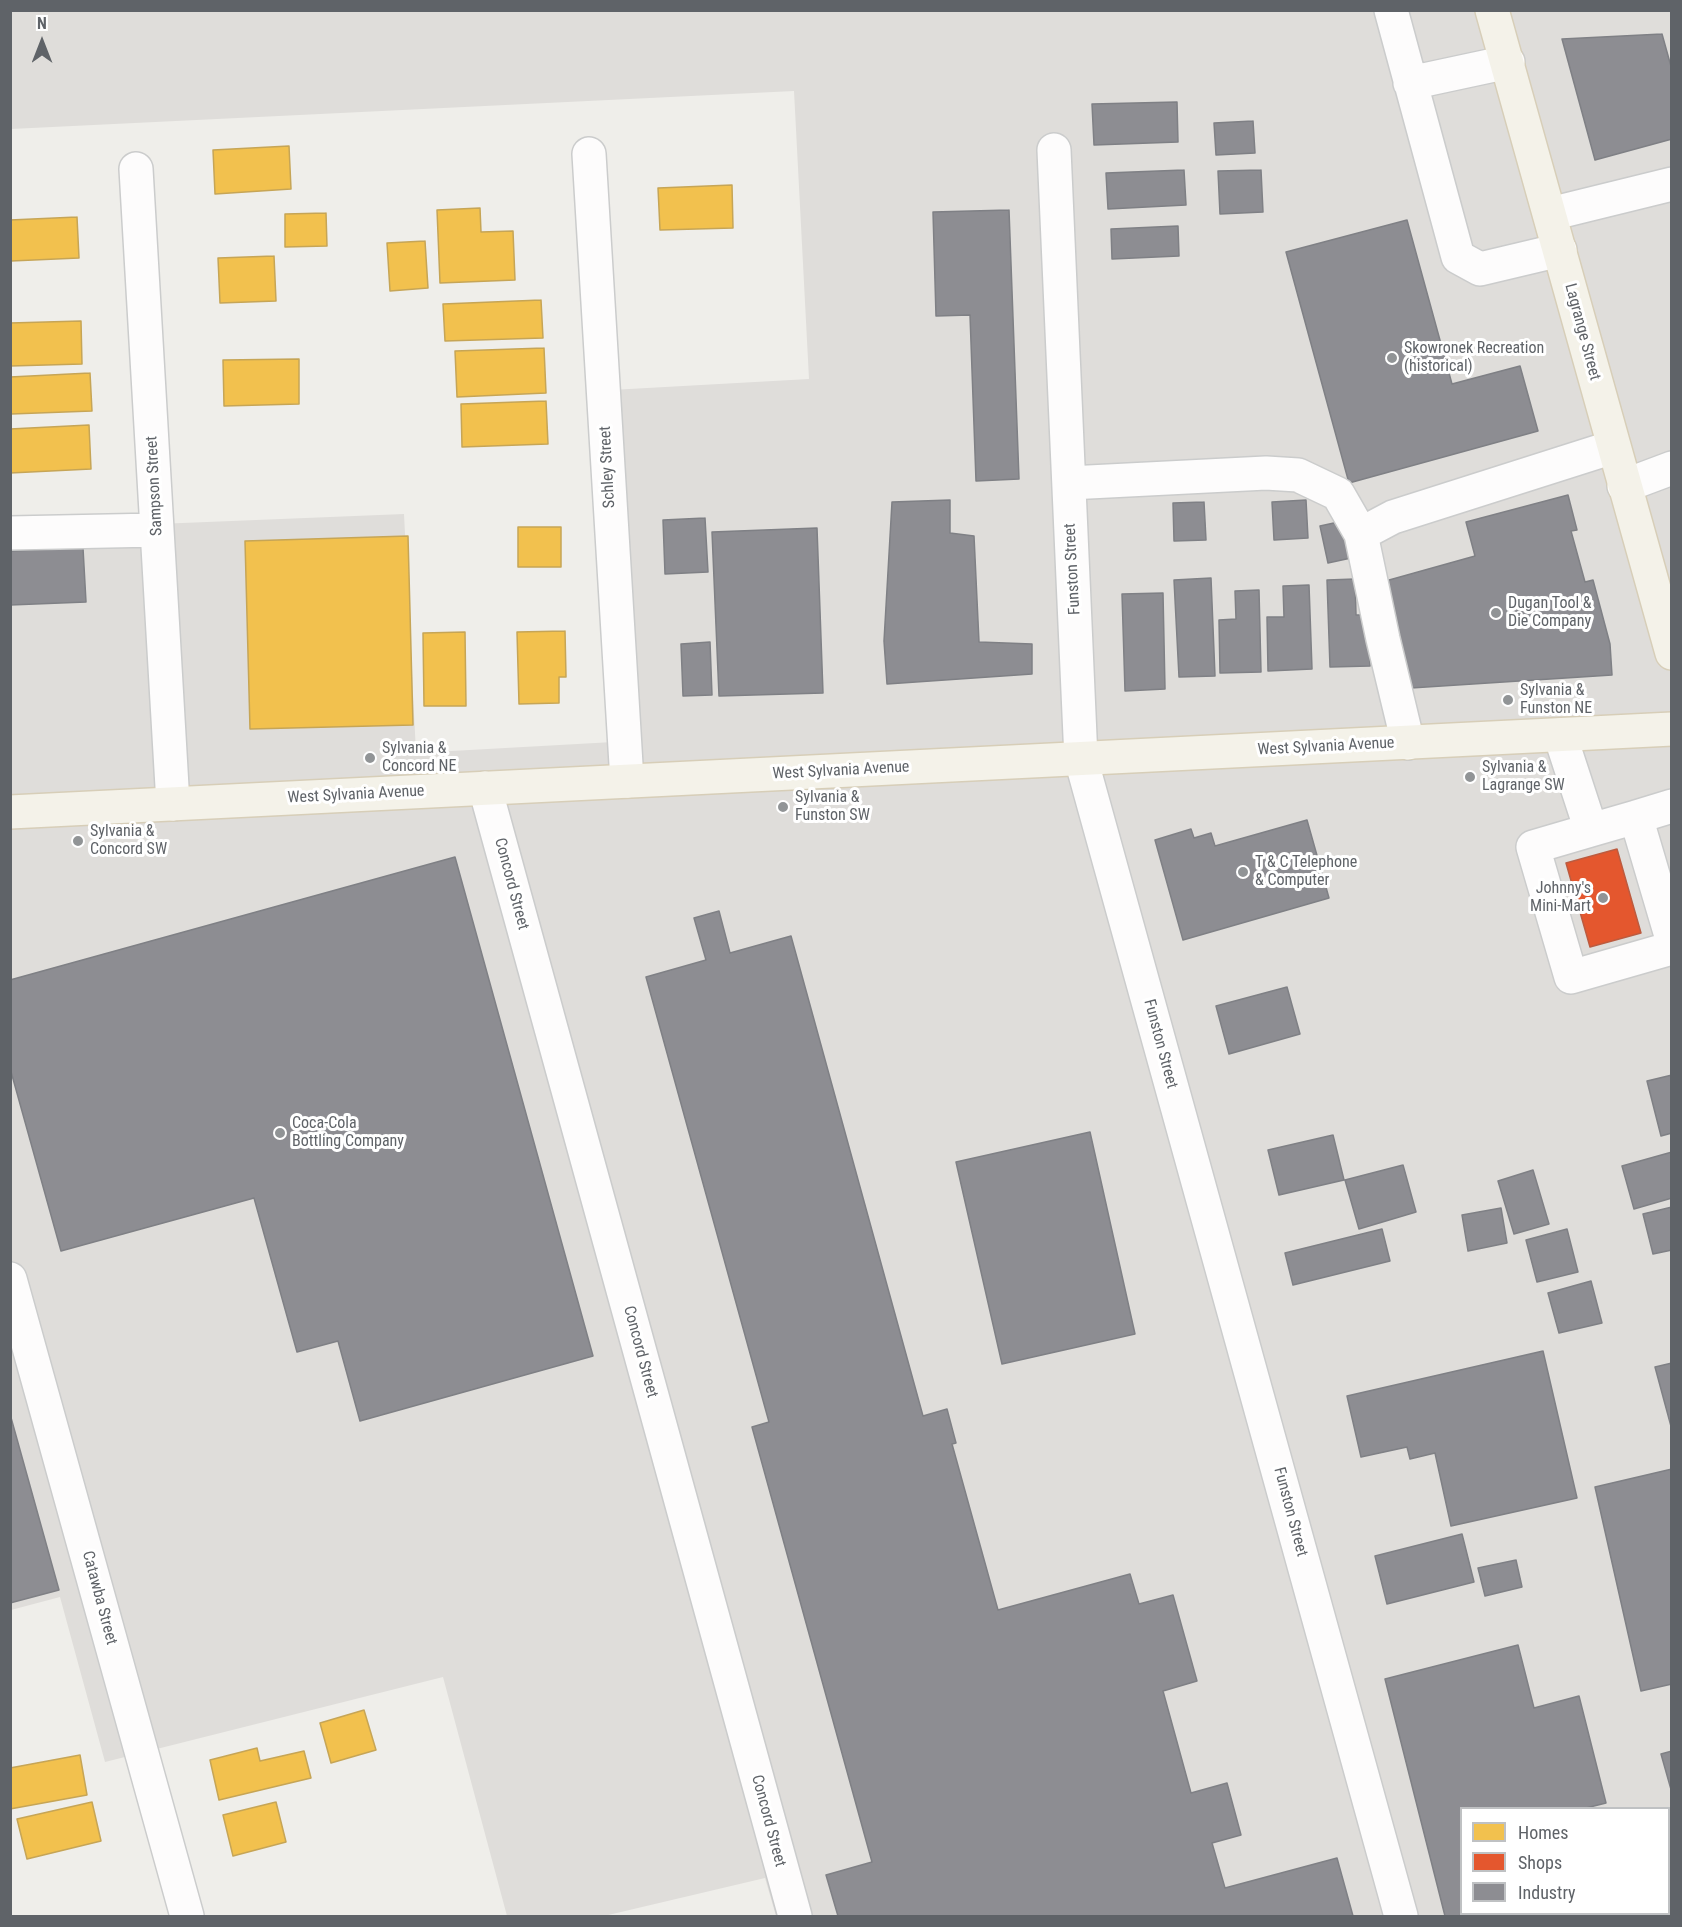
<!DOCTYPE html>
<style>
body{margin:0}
#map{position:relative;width:1682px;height:1927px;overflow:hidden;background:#efeeea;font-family:"Roboto Condensed",sans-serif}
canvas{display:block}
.frame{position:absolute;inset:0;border:12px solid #5f6368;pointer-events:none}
.legend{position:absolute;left:1460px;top:1807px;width:210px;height:108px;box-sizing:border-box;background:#fff;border:2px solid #bfc1c3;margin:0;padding:8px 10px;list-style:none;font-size:18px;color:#5f6368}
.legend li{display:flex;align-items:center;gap:12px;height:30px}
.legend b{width:30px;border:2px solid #bfc1c3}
.north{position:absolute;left:12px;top:12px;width:60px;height:60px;-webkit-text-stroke:4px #fff;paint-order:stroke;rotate:0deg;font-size:16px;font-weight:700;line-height:24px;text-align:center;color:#5f6368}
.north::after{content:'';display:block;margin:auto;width:21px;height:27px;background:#5f6368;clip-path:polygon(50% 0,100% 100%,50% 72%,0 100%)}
</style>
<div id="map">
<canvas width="1682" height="1927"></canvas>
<div class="frame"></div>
<ul class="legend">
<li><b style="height:16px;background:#f2c14e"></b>Homes</li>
<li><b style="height:16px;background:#e4572e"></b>Shops</li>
<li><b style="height:16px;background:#8d8d92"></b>Industry</li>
</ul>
<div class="north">N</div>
</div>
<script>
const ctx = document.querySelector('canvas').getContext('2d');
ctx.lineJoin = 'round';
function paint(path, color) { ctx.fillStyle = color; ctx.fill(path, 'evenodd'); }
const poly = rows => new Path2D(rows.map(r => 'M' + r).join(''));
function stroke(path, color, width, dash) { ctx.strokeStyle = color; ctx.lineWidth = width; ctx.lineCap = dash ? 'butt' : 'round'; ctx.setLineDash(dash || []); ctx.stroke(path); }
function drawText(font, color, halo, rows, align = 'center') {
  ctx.font = font + ' "Roboto Condensed",sans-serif'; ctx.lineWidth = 6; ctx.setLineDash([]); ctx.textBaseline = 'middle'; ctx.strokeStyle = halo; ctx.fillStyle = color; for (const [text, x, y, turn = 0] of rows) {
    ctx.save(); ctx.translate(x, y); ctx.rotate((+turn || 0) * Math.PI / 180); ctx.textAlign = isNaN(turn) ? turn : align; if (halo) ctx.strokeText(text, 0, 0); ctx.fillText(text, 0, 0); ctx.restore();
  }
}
paint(poly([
 [11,11,1671,11,1671,1916,776,1916,765,1878,604,1916,507,1916,443,1677,105,1762,60,1597,11,1610,10,530,404,514,416,753,631,741,611,390,809,379,794,91,11,129],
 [1462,1808,1668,1808,1668,1914,1462,1914]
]), '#dfddda');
const homes = poly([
 [289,146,291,189,215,194,213,150,289,146],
 [732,185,733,228,660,230,658,188,732,185],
 [480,208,481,232,513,231,515,280,440,283,437,210,480,208],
 [326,213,327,246,285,247,285,214,326,213],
 [77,217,79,258,11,261,10,220,77,217],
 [425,241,428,288,390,291,387,243,425,241],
 [274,256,276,301,220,303,218,258,274,256],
 [541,300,543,338,445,341,443,304,541,300],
 [81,321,82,364,10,366,10,323,81,321],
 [544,348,546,393,457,397,455,351,544,348],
 [299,359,299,404,224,406,223,360,299,359],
 [90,373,92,411,11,414,10,377,90,373],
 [546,401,548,444,462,447,461,404,546,401],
 [89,425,91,469,10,473,10,429,89,425],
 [518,527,561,527,561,567,518,567,518,527],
 [408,536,413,725,250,729,245,541,408,536],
 [565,631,566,677,559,677,559,703,519,704,517,632,565,631],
 [465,632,466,706,424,706,423,633,465,632],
 [364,1710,376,1750,331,1763,320,1723,364,1710],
 [257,1748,260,1761,304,1751,311,1778,219,1800,210,1760,257,1748],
 [80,1755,87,1795,10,1809,10,1768,80,1755],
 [92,1802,101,1841,27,1859,17,1819,92,1802],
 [276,1802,286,1842,233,1856,223,1815,276,1802]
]);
paint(homes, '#f2c14e');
stroke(homes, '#c6a556', 1.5);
const shops = poly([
 [1617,849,1641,933,1590,947,1566,863,1617,849]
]);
paint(shops, '#e4572e');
stroke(shops, '#bc5b3f', 1.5);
const industry = poly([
 [1662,34,1672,70,1672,139,1595,160,1562,39,1662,34],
 [1177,102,1178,142,1094,145,1092,104,1177,102],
 [1253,121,1255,153,1216,155,1214,123,1253,121],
 [1184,170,1186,205,1108,209,1106,173,1184,170],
 [1261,170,1263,212,1220,214,1218,171,1261,170],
 [1009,210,1019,479,976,481,970,315,936,316,933,212,1009,210],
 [1407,220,1452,384,1520,366,1538,431,1349,483,1286,252,1407,220],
 [1178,226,1179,256,1112,259,1111,229,1178,226],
 [1568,495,1577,530,1571,531,1585,582,1593,580,1610,644,1612,675,1411,688,1382,582,1475,556,1466,522,1568,495],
 [950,500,950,533,974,536,979,642,1032,644,1032,674,887,684,884,641,892,502,950,500],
 [1306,500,1308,538,1274,540,1272,502,1306,500],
 [1204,502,1206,540,1174,541,1173,503,1204,502],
 [705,518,708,572,665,574,663,520,705,518],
 [1343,521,1351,558,1328,563,1320,526,1343,521],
 [817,528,823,693,719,696,712,532,817,528],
 [83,548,86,602,10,605,10,551,83,548],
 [1211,578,1215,676,1179,677,1174,580,1211,578],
 [1355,579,1356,615,1368,615,1370,666,1330,667,1327,580,1355,579],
 [1309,585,1312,669,1268,671,1267,617,1284,617,1283,586,1309,585],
 [1259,590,1261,672,1220,673,1219,620,1236,619,1235,591,1259,590],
 [1163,593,1165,689,1125,691,1122,594,1163,593],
 [710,642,712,695,683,696,681,644,710,642],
 [1307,820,1329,898,1183,940,1155,840,1191,829,1194,838,1211,833,1215,846,1307,820],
 [455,857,593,1356,360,1421,338,1341,297,1352,254,1198,61,1251,10,1068,10,980,455,857],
 [719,911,730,953,791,936,923,1416,947,1409,956,1443,952,1444,998,1610,1130,1574,1139,1604,1173,1595,1197,1681,1163,1691,1191,1793,1227,1783,1241,1835,1212,1843,1225,1888,1337,1858,1353,1916,838,1916,826,1875,872,1862,752,1427,769,1422,646,977,706,960,694,918,719,911],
 [1287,987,1300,1034,1229,1054,1216,1006,1287,987],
 [1672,1075,1672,1133,1661,1136,1647,1081,1672,1075],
 [1090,1132,1135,1334,1002,1364,956,1162,1090,1132],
 [1333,1135,1344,1180,1279,1195,1268,1150,1333,1135],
 [1672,1152,1672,1198,1634,1209,1622,1166,1672,1152],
 [1403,1165,1416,1212,1359,1229,1345,1180,1403,1165],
 [1533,1170,1549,1224,1514,1234,1498,1181,1533,1170],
 [1672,1207,1672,1250,1653,1254,1643,1214,1672,1207],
 [1501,1208,1507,1243,1468,1251,1462,1215,1501,1208],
 [1382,1229,1390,1261,1293,1285,1285,1253,1382,1229],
 [1567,1229,1578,1272,1537,1282,1526,1240,1567,1229],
 [1591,1281,1602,1323,1559,1333,1548,1293,1591,1281],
 [1543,1351,1577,1498,1451,1526,1435,1453,1410,1459,1407,1447,1361,1457,1347,1396,1543,1351],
 [1672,1363,1672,1430,1655,1367,1672,1363],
 [10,1414,59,1590,10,1603,10,1414],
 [1672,1469,1672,1684,1641,1691,1595,1487,1672,1469],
 [1462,1534,1474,1582,1387,1604,1375,1556,1462,1534],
 [1516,1560,1522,1587,1485,1596,1478,1568,1516,1560],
 [1518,1645,1534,1708,1579,1696,1606,1803,1586,1808,1462,1808,1462,1914,1470,1914,1457,1916,1445,1916,1385,1679,1518,1645],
 [1672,1751,1672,1793,1661,1754,1672,1751]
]);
paint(industry, '#8d8d92');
stroke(industry, '#7f8085', 1.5);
const minor = poly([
 [1391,10,1458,257,1480,269,1560,250],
 [1410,83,1508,62],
 [1054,150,1081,759,1401,1916],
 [589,154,627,781],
 [136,169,173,804],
 [1550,214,1672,184],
 [1069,483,1266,473,1298,475,1338,494,1361,534],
 [1624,486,1672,468],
 [10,533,157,530],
 [1560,735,1591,830,1636,817],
 [1408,743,1383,639,1361,534,1393,517,1613,447],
 [485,788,795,1916],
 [1672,806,1636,817,1672,939],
 [1591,830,1533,847,1571,977,1672,948],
 [10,1279,187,1916],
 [1649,1916,1661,1914]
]);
const major = poly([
 [1492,10,1672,653],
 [10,812,1672,729]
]);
stroke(minor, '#cbcccc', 36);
stroke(major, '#d7ceb8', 36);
stroke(minor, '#fdfcfc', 33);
stroke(major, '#f4f2e9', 33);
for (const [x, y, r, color] of [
 [1392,358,6,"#919496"],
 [1496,613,6,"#919496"],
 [1508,700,6,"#919496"],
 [370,758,6,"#919496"],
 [1470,777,6,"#919496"],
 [783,807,6,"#919496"],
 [78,841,6,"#919496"],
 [1243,872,6,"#919496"],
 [1603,898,6,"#919496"],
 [280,1133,6,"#919496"]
]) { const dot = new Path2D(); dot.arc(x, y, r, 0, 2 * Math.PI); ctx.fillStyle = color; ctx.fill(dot); stroke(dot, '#fff', 2); }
drawText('16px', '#5f6368', '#fff', [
 ["Lagrange Street",1582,332,75],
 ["Schley Street",608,467,-93],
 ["Sampson Street",155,486,-93],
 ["Funston Street",1073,569,-93],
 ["West Sylvania Avenue",1326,747,-3],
 ["West Sylvania Avenue",841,771,-3],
 ["West Sylvania Avenue",356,795,-3],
 ["Concord Street",511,884,75],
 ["Funston Street",1160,1044,75],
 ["Concord Street",640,1352,75],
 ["Funston Street",1290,1512,75],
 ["Catawba Street",99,1598,75],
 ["Concord Street",768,1821,75]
]);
drawText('16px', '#5f6368', '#fff', [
 ["Skowronek Recreation",1404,349],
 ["(historical)",1404,367],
 ["Dugan Tool &",1508,604],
 ["Die Company",1508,622],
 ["Sylvania &",1520,691],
 ["Funston NE",1520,709],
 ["Sylvania &",382,749],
 ["Concord NE",382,767],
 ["Sylvania &",1482,768],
 ["Lagrange SW",1482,786],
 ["Sylvania &",795,798],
 ["Funston SW",795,816],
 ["Sylvania &",90,832],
 ["Concord SW",90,850],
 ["T & C Telephone",1255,863],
 ["& Computer",1255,881],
 ["Johnny's",1591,889,"right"],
 ["Mini-Mart",1591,907,"right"],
 ["Coca-Cola",292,1124],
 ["Bottling Company",292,1142]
], 'left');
</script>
